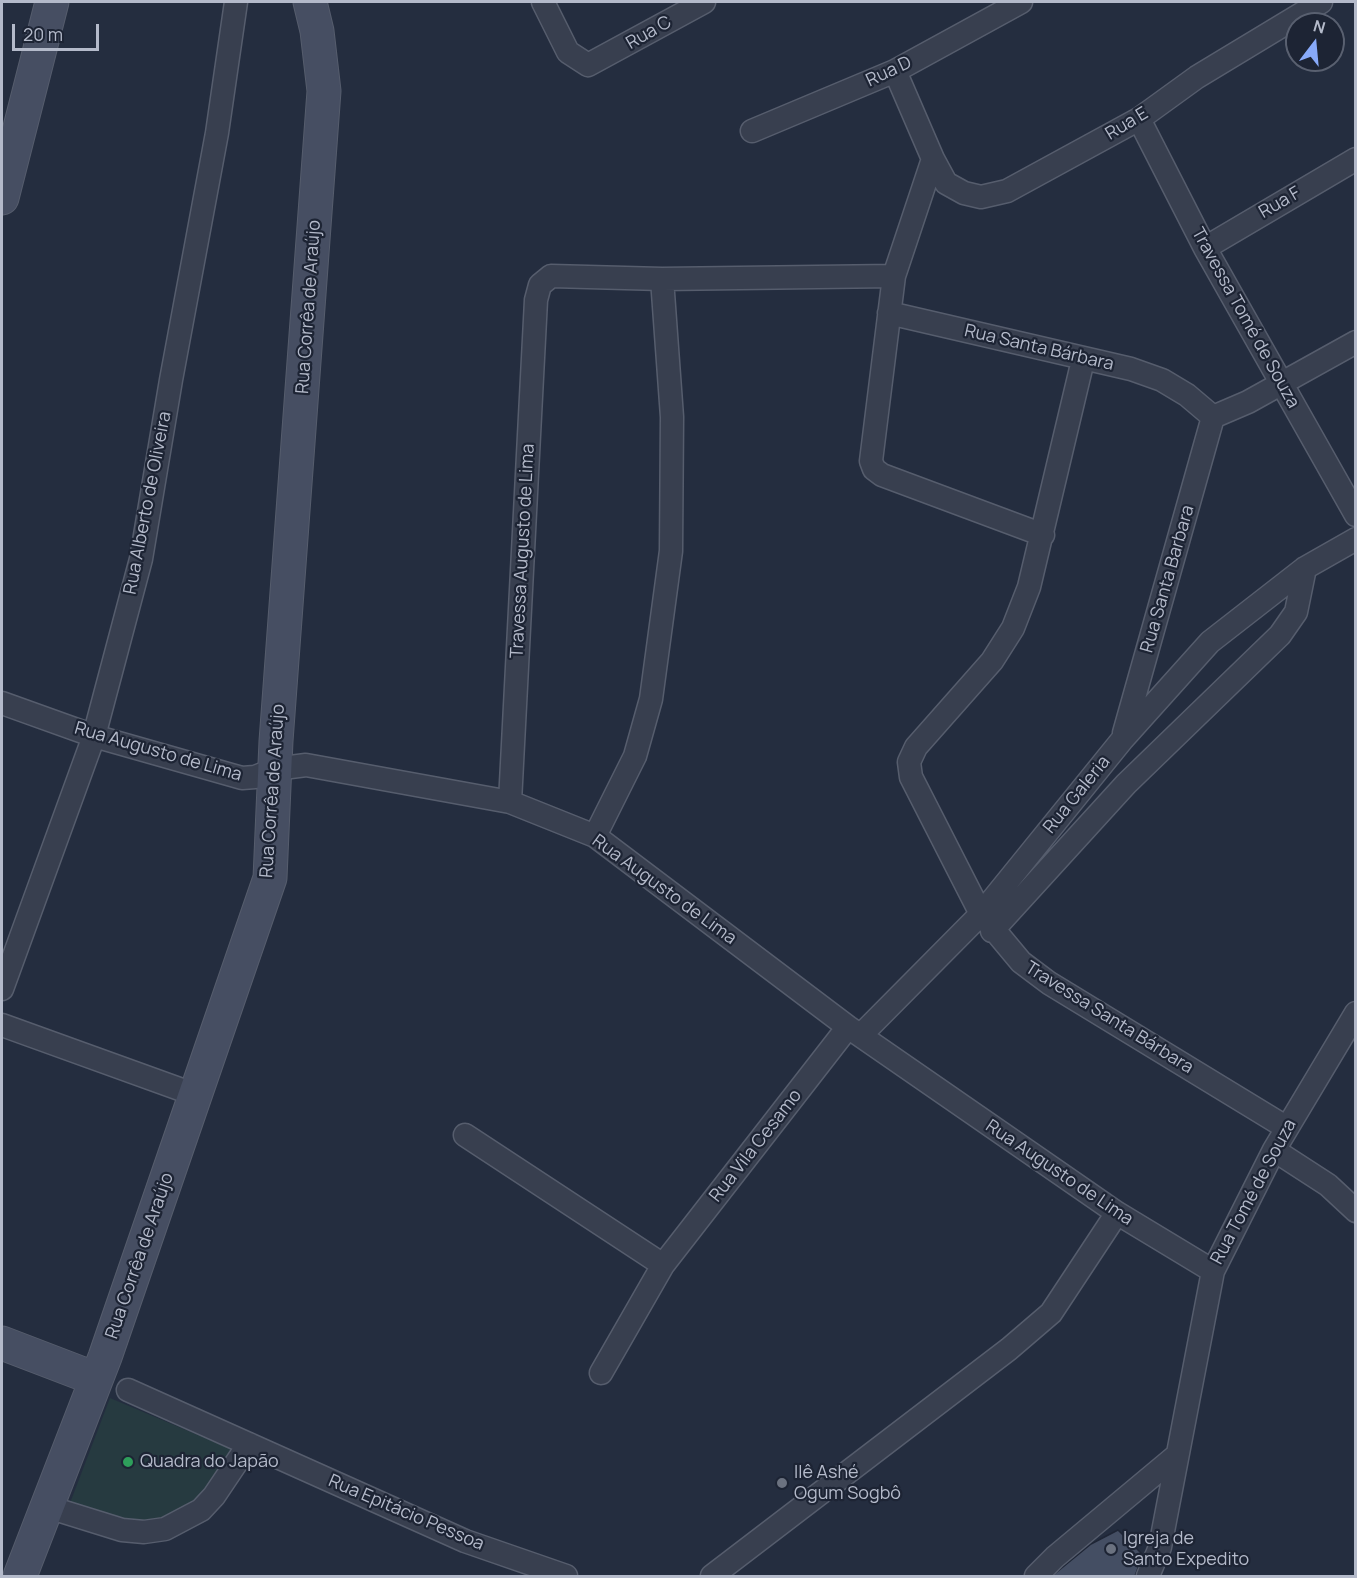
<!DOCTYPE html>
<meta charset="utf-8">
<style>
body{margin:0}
#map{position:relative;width:1357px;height:1578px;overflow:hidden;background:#242d3f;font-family:Manrope,sans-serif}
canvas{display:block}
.frame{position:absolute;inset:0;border:3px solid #b4baca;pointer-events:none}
.north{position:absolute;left:1285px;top:12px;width:60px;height:60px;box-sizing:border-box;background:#1d2434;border:2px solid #596070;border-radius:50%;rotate:16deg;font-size:16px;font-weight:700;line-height:24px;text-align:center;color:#b4baca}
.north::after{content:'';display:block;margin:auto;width:21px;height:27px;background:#88aafa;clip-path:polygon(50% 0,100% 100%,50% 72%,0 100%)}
.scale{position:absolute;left:12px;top:24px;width:87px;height:27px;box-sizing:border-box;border:3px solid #b4baca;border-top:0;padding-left:8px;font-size:18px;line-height:21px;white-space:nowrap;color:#b4baca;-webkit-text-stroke:4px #1d2434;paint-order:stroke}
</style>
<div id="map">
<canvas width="1357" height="1578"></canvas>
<div class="frame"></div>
<div class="north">N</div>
<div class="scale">20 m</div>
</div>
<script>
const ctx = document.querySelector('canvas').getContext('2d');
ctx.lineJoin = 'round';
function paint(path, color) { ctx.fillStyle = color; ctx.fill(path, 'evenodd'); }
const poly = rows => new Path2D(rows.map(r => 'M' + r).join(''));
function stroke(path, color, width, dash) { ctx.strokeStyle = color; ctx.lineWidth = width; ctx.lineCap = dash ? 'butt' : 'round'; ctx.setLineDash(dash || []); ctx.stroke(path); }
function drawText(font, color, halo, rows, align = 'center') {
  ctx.font = font + ' Manrope,sans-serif'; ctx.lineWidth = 4.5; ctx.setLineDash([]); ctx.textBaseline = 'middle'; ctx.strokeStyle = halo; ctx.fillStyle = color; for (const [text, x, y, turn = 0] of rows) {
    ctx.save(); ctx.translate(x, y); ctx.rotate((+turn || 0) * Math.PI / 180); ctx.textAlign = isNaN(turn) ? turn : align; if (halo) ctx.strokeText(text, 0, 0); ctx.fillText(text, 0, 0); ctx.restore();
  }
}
paint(poly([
 [110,1398,231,1449,206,1489,190,1505,158,1523,145,1524,70,1503]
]), '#263a40');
const building = poly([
 [1118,1530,1143,1555,1135,1576,1052,1576,1091,1544,1118,1530]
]);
paint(building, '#444e63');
stroke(building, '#1f2636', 1.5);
const street = poly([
 [543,2,568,52,588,65,704,2],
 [895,71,933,159,894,276,871,461,874,469,882,475,1043,535],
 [1139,119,1205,248,1356,515],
 [752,131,895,71,1021,2],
 [933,159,946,183,964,193,981,197,1007,191,1139,119,1197,77,1321,2],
 [1205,248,1356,159],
 [889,313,1131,369,1162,380,1187,395,1213,417],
 [1083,360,1029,587,1013,628,992,661,916,747,909,762,911,777,981,914,1021,962,1049,983,1287,1128],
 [1213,417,1248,402,1356,342],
 [2,703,94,736,242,778,255,777,275,769,306,765,510,802,595,836,848,1027,1117,1213,1213,1271],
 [1124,733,1213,417],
 [510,802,536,300,540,285,551,276,662,279,894,276],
 [595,836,635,756,651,699,671,551,672,417,662,279],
 [992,931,1126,784,1280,635,1296,612,1305,568],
 [2,989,94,736,141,559,171,380,217,133,236,2],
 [2,1025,196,1095],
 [861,1035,981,914,1122,740,1210,642,1305,568,1356,539],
 [465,1135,663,1265],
 [1274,1150,1328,1185,1356,1211],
 [601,1373,663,1265,848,1027],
 [128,1390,465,1541,566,1576],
 [48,1507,122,1530,144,1532,165,1529,201,1510,214,1496,249,1444],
 [712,1576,1009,1349,1051,1313,1117,1213],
 [1036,1576,1055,1557,1176,1456],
 [1148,1576,1160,1547,1213,1271,1274,1150,1356,1013]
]);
const secondary = poly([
 [2,198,52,2],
 [2,1343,96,1379],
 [20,1576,105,1357,270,878,276,741,324,91,317,31,310,2]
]);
stroke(street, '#565d6d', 25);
stroke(secondary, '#565d6d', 35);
stroke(street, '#383f4f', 22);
stroke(secondary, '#464e62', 33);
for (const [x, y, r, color] of [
 [128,1462,6,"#2e9e5b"],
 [782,1483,6,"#6b7280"],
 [1111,1549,6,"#6b7280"]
]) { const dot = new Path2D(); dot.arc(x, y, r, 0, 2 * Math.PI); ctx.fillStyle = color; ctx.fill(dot); stroke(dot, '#1d2434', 2); }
drawText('18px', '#b4baca', '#1d2434', [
 ["Rua C",649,33,-30],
 ["Rua D",889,72,-25],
 ["Rua E",1127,124,-31],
 ["Rua F",1280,203,-30],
 ["Rua Corrêa de Araújo",309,307,-86],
 ["Travessa Tomé de Souza",1245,318,61],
 ["Rua Santa Bárbara",1039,348,13],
 ["Rua Alberto de Oliveira",148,503,-79],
 ["Travessa Augusto de Lima",523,551,-87],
 ["Rua Santa Barbara",1168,579,-74],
 ["Rua Augusto de Lima",158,752,16],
 ["Rua Corrêa de Araújo",273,791,-86],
 ["Rua Galeria",1077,795,-51],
 ["Rua Augusto de Lima",664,890,36],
 ["Travessa Santa Bárbara",1109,1018,32],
 ["Rua Vila Cesamo",756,1146,-52],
 ["Rua Augusto de Lima",1059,1173,34],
 ["Rua Tomé de Souza",1254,1192,-62],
 ["Rua Corrêa de Araújo",140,1256,-71],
 ["Rua Epitácio Pessoa",406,1513,23]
]);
drawText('18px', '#b4baca', '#1d2434', [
 ["Quadra do Japão",140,1462],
 ["Ilê Ashé",794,1473],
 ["Ogum Sogbô",794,1494],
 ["Igreja de",1123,1539],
 ["Santo Expedito",1123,1560]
], 'left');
</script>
